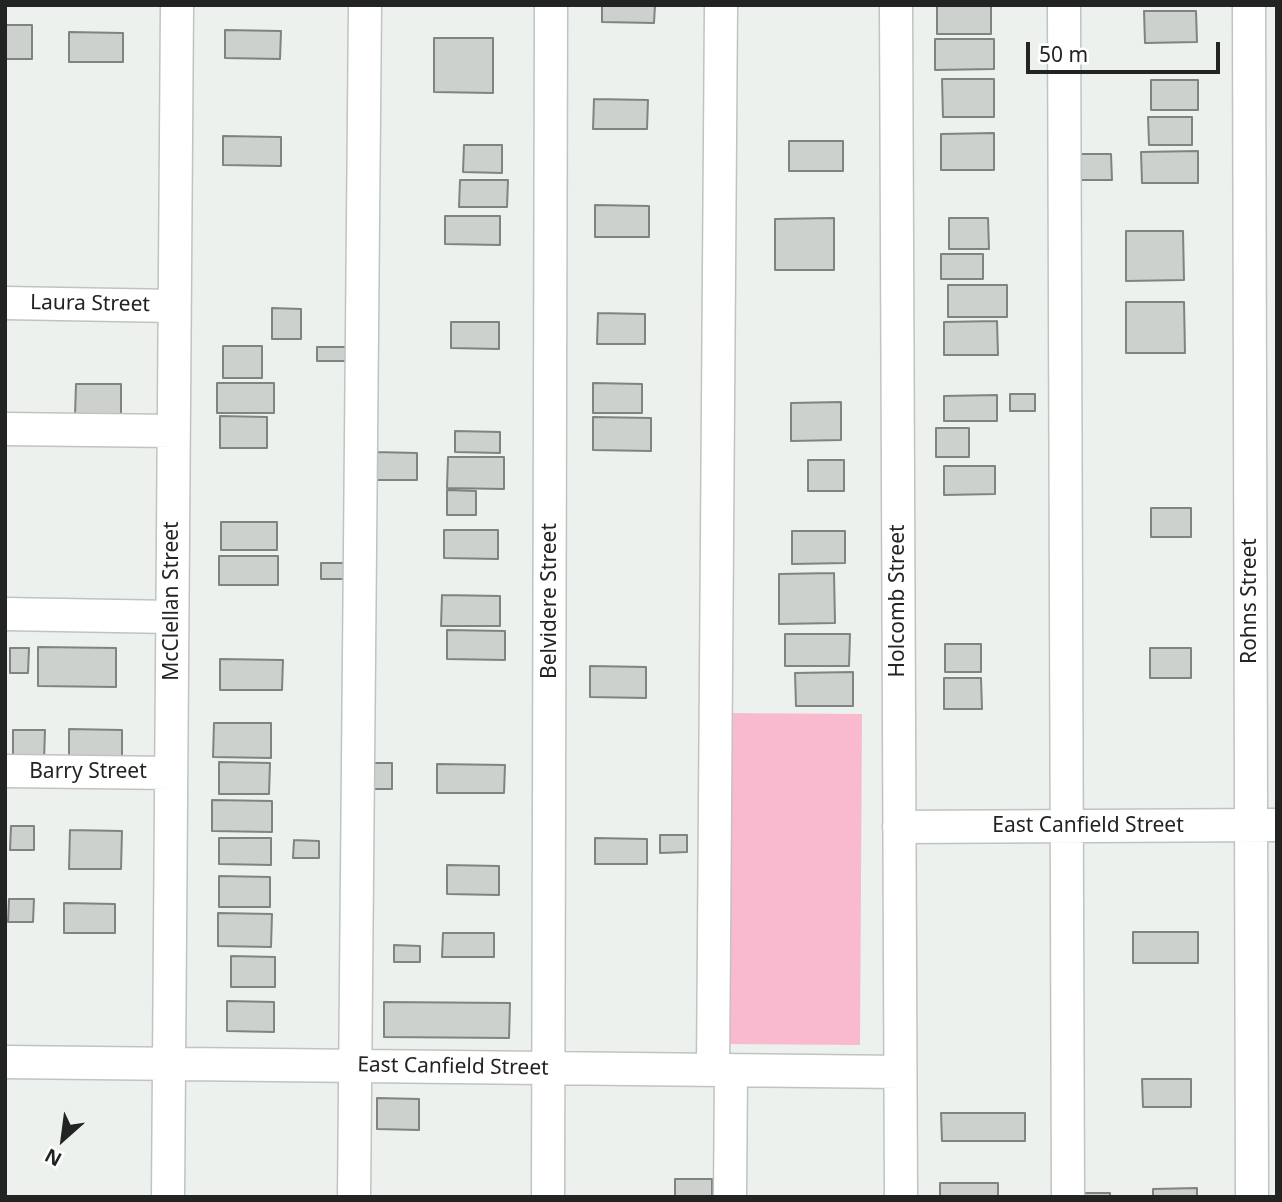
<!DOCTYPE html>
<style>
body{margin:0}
#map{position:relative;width:1282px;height:1202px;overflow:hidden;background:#ecf1ee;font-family:"Noto Sans",sans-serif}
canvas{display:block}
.frame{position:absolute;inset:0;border:7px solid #222423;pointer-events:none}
.north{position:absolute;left:28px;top:1104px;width:70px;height:70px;-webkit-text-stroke:5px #fff;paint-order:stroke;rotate:208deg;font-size:19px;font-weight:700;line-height:28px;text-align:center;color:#222423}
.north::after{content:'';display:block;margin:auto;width:24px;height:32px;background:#222423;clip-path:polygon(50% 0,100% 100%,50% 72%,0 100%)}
.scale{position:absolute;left:1026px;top:42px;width:194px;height:32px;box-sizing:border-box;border:4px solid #222423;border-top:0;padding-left:9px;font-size:21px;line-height:24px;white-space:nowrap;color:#222423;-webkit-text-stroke:5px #fff;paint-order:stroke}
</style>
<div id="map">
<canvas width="1282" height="1202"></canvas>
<div class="frame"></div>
<div class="north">N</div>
<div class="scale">50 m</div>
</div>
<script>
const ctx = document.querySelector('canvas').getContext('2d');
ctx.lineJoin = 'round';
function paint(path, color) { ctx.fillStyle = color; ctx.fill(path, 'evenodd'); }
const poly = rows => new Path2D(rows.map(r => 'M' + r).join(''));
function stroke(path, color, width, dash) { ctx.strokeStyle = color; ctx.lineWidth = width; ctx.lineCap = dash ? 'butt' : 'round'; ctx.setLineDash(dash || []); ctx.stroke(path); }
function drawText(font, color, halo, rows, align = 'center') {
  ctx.font = font + ' "Noto Sans",sans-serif'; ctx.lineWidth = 5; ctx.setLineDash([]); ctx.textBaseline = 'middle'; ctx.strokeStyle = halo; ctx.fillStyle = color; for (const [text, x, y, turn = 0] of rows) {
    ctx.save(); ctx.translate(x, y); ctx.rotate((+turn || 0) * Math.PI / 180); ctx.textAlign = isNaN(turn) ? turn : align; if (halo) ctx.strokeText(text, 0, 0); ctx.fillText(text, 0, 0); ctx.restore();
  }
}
paint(poly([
 [728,713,862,714,860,1045,726,1044]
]), '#f9bacf');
const building = poly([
 [602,5,655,5,654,23,602,22,602,5],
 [937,5,991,5,991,34,937,34,937,5],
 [1144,11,1196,11,1197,42,1145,43,1144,11],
 [5,25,32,25,32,59,5,59,5,25],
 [225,30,281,31,280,59,225,58,225,30],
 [69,32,123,33,123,62,69,62,69,32],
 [434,38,493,38,493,93,434,92,434,38],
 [935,39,994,39,994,69,935,70,935,39],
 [942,79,994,79,994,117,943,117,942,79],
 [1151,80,1198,80,1198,110,1151,110,1151,80],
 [594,99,648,100,647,129,593,129,594,99],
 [1148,117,1192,117,1192,145,1149,145,1148,117],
 [994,133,994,170,941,170,941,134,994,133],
 [223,136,281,137,281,166,223,165,223,136],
 [789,141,843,141,843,171,789,171,789,141],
 [464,145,502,145,502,173,463,172,464,145],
 [1198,151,1198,183,1142,183,1141,152,1198,151],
 [1081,154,1111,154,1112,180,1081,180,1081,154],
 [460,180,508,180,507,207,459,207,460,180],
 [595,205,649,206,649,237,595,237,595,205],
 [445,216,500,216,500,245,445,244,445,216],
 [834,218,834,270,775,270,775,219,834,218],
 [949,218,988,218,989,249,949,249,949,218],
 [1126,231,1183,231,1184,280,1126,281,1126,231],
 [941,254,983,254,983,279,941,279,941,254],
 [948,285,1007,285,1007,317,948,317,948,285],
 [1126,302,1184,302,1185,353,1126,353,1126,302],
 [272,308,301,309,301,339,272,339,272,308],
 [598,313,645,314,645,344,597,344,598,313],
 [997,321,998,355,944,355,944,322,997,321],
 [451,322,499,322,499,349,451,348,451,322],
 [223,346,262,346,262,378,223,378,223,346],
 [317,347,346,347,346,361,317,361,317,347],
 [217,383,274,383,274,413,217,413,217,383],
 [593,383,642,384,642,413,593,413,593,383],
 [76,384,121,384,121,415,75,415,76,384],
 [1010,394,1035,394,1035,411,1010,411,1010,394],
 [997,395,997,421,944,421,944,396,997,395],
 [841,402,841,440,791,441,791,403,841,402],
 [220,416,267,417,267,448,220,448,220,416],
 [593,417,651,418,651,451,593,450,593,417],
 [936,428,969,428,969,457,936,457,936,428],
 [455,431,500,432,500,453,455,452,455,431],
 [375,452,417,453,417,480,374,480,375,452],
 [448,457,504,457,504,489,447,488,448,457],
 [808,460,844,460,844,491,808,491,808,460],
 [944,466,995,466,995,494,944,495,944,466],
 [447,490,476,491,476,515,447,515,447,490],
 [1151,508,1191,508,1191,537,1151,537,1151,508],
 [221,522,277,522,277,550,221,550,221,522],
 [444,530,498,530,498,559,444,558,444,530],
 [792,531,845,531,845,563,792,564,792,531],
 [219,556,278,556,278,585,219,585,219,556],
 [321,563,346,563,346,579,321,579,321,563],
 [834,573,835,623,779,624,779,574,834,573],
 [442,595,500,596,500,626,441,626,442,595],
 [447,630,505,631,505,660,447,659,447,630],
 [785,634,850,634,849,666,785,666,785,634],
 [945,644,981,644,981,672,945,672,945,644],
 [38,647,116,648,116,687,38,686,38,647],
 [10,648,29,648,28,673,10,673,10,648],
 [1150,648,1191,648,1191,678,1150,678,1150,648],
 [220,659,283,660,282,690,220,690,220,659],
 [590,666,646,667,646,698,590,697,590,666],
 [853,672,853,706,796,706,795,673,853,672],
 [944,678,981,678,982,709,944,709,944,678],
 [214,723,271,723,271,758,213,757,214,723],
 [69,729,122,730,122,762,69,761,69,729],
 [13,730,45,730,44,760,13,760,13,730],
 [219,762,270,763,269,794,219,794,219,762],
 [368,763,392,763,392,789,368,789,368,763],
 [437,764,505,765,504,793,437,793,437,764],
 [212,800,272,801,272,832,212,831,212,800],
 [11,826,34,826,34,850,10,850,11,826],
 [70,830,122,831,121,869,69,869,70,830],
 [660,835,687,835,687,852,660,853,660,835],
 [219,838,271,838,271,865,219,864,219,838],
 [595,838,647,839,647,864,595,864,595,838],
 [294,840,319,841,319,858,293,858,294,840],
 [447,865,499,866,499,895,447,894,447,865],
 [219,876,270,877,270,907,219,907,219,876],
 [9,899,34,899,33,922,8,922,9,899],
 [64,903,115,904,115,933,64,933,64,903],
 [218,913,272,914,271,947,218,946,218,913],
 [1133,932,1198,932,1198,963,1133,963,1133,932],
 [443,933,494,933,494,957,442,957,443,933],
 [394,945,420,946,420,962,394,962,394,945],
 [231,956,275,957,275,987,231,987,231,956],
 [227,1001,274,1002,274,1032,227,1031,227,1001],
 [384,1002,510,1003,509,1038,384,1037,384,1002],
 [1142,1079,1191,1079,1191,1107,1143,1107,1142,1079],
 [377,1098,419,1099,419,1130,377,1129,377,1098],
 [941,1113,1025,1113,1025,1141,942,1141,941,1113],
 [675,1179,712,1179,712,1197,675,1197,675,1179],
 [940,1183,998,1183,998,1197,940,1197,940,1183],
 [1197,1188,1197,1197,1153,1197,1153,1189,1197,1188],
 [1084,1193,1110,1193,1110,1197,1084,1197,1084,1193]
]);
paint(building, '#ccd1ce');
stroke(building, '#7f8481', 2);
const minor = poly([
 [896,5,901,1197],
 [1064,5,1068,1197],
 [1249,5,1252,1197],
 [5,303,174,306],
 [5,429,173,431],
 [5,614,172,617],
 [5,771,171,773],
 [899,827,1277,825],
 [5,1062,900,1072],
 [713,1070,721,5],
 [168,1197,177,5],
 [354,1197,365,5],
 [548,1197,551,5],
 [730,1197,731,1070]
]);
stroke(minor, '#bfc4c1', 35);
stroke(minor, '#fff', 32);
drawText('21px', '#222423', '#fff', [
 ["Laura Street",90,304,1],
 ["McClellan Street",172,601,-90],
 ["Belvidere Street",550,601,-90],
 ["Holcomb Street",898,601,-90],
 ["Rohns Street",1250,601,-90],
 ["Barry Street",88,772],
 ["East Canfield Street",1088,826],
 ["East Canfield Street",453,1067,1]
]);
</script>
